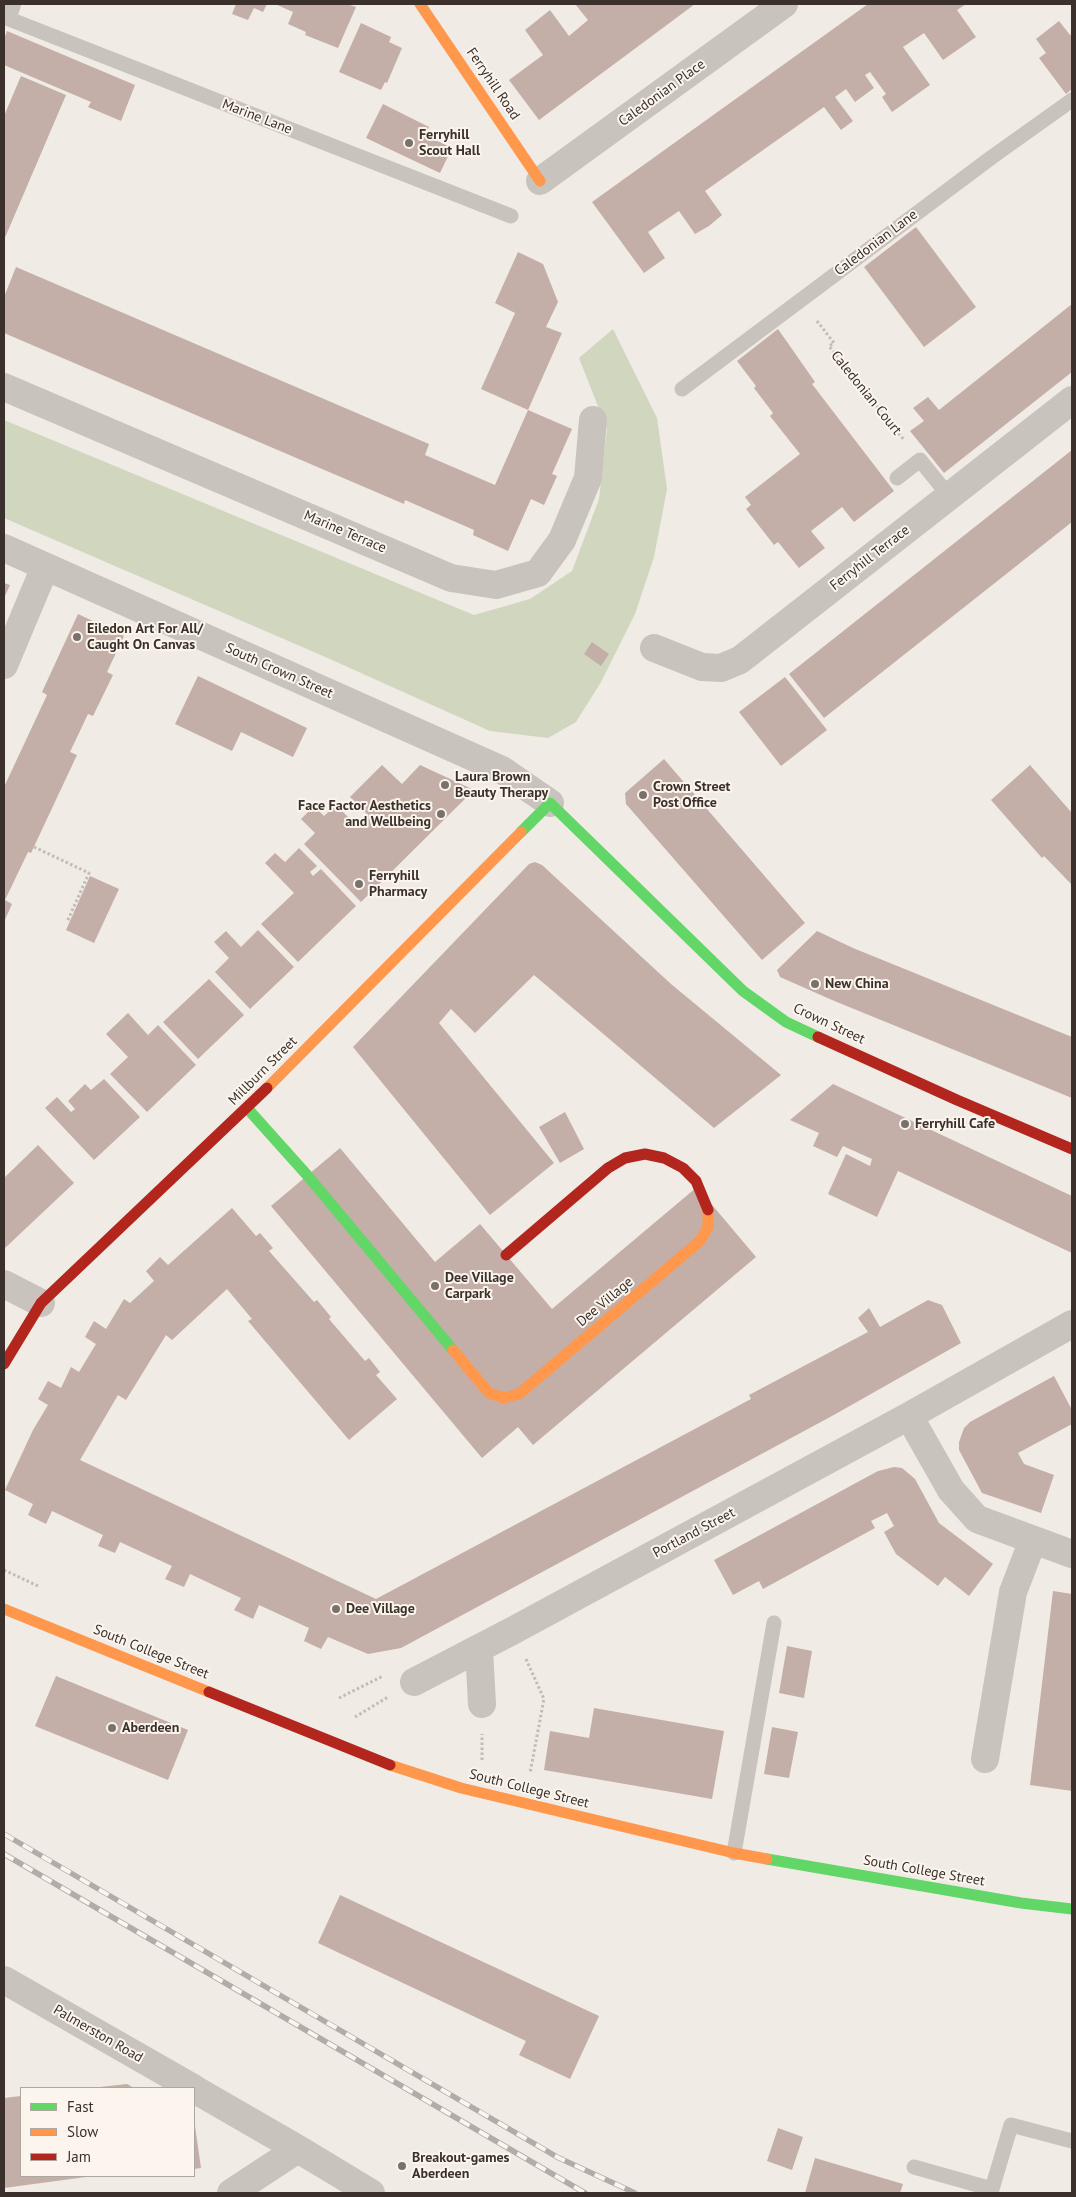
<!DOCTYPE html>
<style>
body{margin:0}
#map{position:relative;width:1076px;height:2197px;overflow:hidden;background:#f0ebe5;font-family:"PT Sans",sans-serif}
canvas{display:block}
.frame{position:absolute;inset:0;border:5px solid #3b302b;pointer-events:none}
.legend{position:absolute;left:20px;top:2087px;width:175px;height:90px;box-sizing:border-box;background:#fbf5ee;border:1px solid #aea6a0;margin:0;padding:6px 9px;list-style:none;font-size:15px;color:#3b302b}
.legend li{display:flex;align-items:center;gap:10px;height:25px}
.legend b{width:25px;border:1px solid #aea6a0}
</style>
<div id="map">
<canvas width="1076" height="2197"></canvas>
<div class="frame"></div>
<ul class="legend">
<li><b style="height:6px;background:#63d668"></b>Fast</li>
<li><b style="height:6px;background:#ff974d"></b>Slow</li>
<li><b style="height:6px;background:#b3261e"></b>Jam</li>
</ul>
</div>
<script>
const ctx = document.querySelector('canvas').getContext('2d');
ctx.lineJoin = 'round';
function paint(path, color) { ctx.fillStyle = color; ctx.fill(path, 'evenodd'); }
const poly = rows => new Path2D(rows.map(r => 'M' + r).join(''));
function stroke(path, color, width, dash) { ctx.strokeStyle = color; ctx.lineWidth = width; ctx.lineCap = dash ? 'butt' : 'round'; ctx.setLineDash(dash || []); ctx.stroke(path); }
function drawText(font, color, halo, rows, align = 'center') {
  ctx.font = font + ' "PT Sans",sans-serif'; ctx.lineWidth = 4; ctx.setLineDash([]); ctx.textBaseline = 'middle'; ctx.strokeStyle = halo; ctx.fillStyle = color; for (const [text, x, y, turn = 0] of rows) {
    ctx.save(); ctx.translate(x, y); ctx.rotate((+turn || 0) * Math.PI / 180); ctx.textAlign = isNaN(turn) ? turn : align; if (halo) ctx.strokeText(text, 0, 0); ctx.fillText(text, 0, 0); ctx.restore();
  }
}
paint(poly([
 [613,329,657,418,667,489,654,557,635,614,601,682,576,722,548,738,490,731,323,656,4,518,4,420,474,615,530,599,572,571,599,499,607,429,579,358]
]), '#d1d6bf');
paint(poly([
 [236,4,267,4,263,12,254,8,248,20,232,14],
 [275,4,347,4,356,7,338,48,305,35,306,32,288,24,293,12],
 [575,4,695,4,539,120,509,80,543,55,525,30,550,10,569,36,588,20],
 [868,4,966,4,957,10,976,37,943,60,924,33,903,47,930,85,892,112,882,97,886,94,870,72,865,75,874,88,855,102,846,89,835,97,853,121,841,130,824,107,705,191,722,215,709,226,695,234,679,211,648,232,665,258,644,273,592,202],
 [1059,21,1070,35,1072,34,1072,89,1066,94,1039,58,1046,53,1036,39],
 [361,23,391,37,389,42,402,48,387,83,385,82,381,90,339,72],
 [7,31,135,85,121,121,88,107,91,102,4,65,4,39],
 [21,76,66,95,4,240,4,116],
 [383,104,429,127,425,135,452,148,440,173,366,138],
 [916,227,976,307,924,347,864,267],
 [518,252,543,264,558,302,546,327,562,333,528,410,481,389,515,313,495,303],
 [16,267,429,444,425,455,495,485,528,410,572,429,552,474,557,476,544,505,531,499,508,551,473,535,474,530,405,500,404,504,4,333,4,297],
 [1072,304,1072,372,944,473,910,431,924,421,913,408,928,397,939,410],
 [778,329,815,382,812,384,894,491,854,522,842,507,811,531,825,548,799,568,778,542,774,545,746,509,751,505,745,497,800,454,770,416,773,413,754,388,756,386,737,361],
 [1072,450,1072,522,824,718,789,674],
 [4,583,10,585,4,598],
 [78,614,124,636,107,672,113,675,93,716,88,714,70,752,77,755,31,853,28,852,5,900,12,904,4,922,4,787,47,695,42,692],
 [592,642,609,654,601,666,584,654],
 [198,676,307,728,293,757,241,732,232,751,175,724],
 [785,677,827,730,781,766,739,712],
 [664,759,805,923,762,960,626,804,625,793],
 [382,765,402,784,420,765,474,790,361,902,304,844,315,833,301,819,314,806,324,816,336,805,357,826,368,815,350,797],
 [1030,765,1072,813,1072,885,1044,856,1042,858,991,800],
 [299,848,317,866,310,872,313,876,321,869,356,906,298,962,261,924,294,893,265,863,275,853,285,862],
 [535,862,542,865,671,984,781,1075,714,1128,534,975,475,1033,451,1009,439,1023,554,1163,490,1215,353,1047,529,864],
 [90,876,119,889,94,943,66,930],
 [258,930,294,967,250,1009,215,972,229,958,214,942,226,931,241,947],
 [817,931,853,948,1072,1037,1072,1098,832,1000,780,977,777,970],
 [209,979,244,1015,198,1059,163,1022],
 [128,1013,148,1035,158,1025,196,1065,147,1112,110,1074,128,1057,106,1034],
 [104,1079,140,1117,94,1160,45,1108,57,1097,71,1112,75,1109,68,1101,85,1084,91,1090],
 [833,1084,1072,1196,1072,1253,898,1171,877,1217,828,1194,846,1154,870,1166,872,1159,843,1146,837,1157,813,1146,819,1133,790,1120],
 [565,1112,584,1149,560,1163,539,1127],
 [38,1145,74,1183,4,1249,4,1178],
 [340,1148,435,1262,480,1224,552,1309,697,1187,756,1257,533,1445,518,1427,482,1458,271,1206],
 [232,1208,256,1236,260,1233,273,1248,269,1251,314,1302,317,1300,331,1317,329,1319,365,1361,369,1358,380,1372,376,1375,397,1399,349,1440,248,1321,252,1319,227,1289,172,1340,166,1335,126,1400,118,1395,80,1460,376,1599,751,1399,749,1395,868,1332,858,1318,869,1308,880,1327,928,1300,942,1305,961,1343,832,1416,401,1648,368,1654,328,1637,321,1649,304,1641,309,1628,259,1605,253,1619,234,1610,241,1598,190,1574,184,1587,165,1579,172,1566,120,1542,115,1553,98,1546,103,1535,52,1511,46,1524,28,1515,33,1504,5,1490,33,1430,48,1405,38,1399,48,1381,61,1388,71,1367,79,1372,96,1344,85,1337,94,1321,106,1329,124,1299,130,1303,154,1281,146,1271,160,1257,168,1265],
 [1054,1376,1072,1410,1072,1424,1018,1453,1024,1464,1054,1475,1041,1513,982,1493,959,1450,959,1442,964,1428,970,1422],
 [894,1467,902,1468,915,1479,939,1523,993,1564,969,1596,945,1577,938,1586,896,1554,884,1532,894,1526,887,1513,871,1521,875,1528,763,1589,759,1581,733,1595,714,1560,878,1471],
 [1053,1591,1072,1594,1072,1791,1030,1785],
 [787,1646,812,1651,804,1698,779,1693],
 [56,1676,188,1730,168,1780,35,1726],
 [594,1708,724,1731,712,1799,544,1770,550,1731,589,1738],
 [772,1727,798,1732,789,1778,764,1774],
 [340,1895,599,2016,570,2079,519,2055,526,2041,318,1943],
 [127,2084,134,2088,100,2088,100,2087],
 [21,2096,21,2176,86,2177,4,2188,4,2098],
 [194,2119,201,2168,194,2169],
 [778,2128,803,2137,792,2170,767,2161],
 [815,2158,903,2184,900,2193,805,2193]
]), '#c3afa7');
stroke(poly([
 [817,321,834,343,829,346,904,440],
 [34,847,89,873,67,922],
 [4,1570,38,1586],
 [526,1659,544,1699,530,1773],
 [339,1698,383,1676],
 [355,1717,388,1697],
 [482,1760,482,1734]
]), '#c2bbb6', 3, [2.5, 2.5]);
stroke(poly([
 [4,17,511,216],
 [682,389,992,157,1072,100],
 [897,478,920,460,949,496],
 [734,1853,774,1623],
 [914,2167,992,2189,1011,2125,1072,2141]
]), '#c9c3be', 15);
stroke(poly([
 [4,12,7,4],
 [540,181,784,4],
 [4,387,451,578,496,585,538,573,562,540,588,478,593,420],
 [4,548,502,770,550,803],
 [654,648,702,667,721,668,740,660,1072,400],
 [4,665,45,567],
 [4,1284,41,1303],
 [909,1416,951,1490,977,1519,1072,1554],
 [479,1649,482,1704],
 [414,1682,514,1630,909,1416,1072,1324],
 [985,1759,1013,1592,1033,1540],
 [4,1980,193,2088],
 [194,2089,298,2149,371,2193],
 [231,2193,298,2149]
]), '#c9c3be', 28);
stroke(poly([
 [521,832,550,803,743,991,786,1022,818,1037],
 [247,1108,307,1175,453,1350],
 [767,1859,1021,1903,1072,1909]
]), '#63d668', 11);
stroke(poly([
 [420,4,540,181],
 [267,1088,521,832],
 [453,1350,489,1393,504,1398,519,1394,700,1241,708,1227,708,1210],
 [4,1609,209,1692],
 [390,1765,461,1788,734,1853,767,1859]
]), '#ff974d', 11);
stroke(poly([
 [818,1037,957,1100,1072,1149],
 [506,1255,608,1168,625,1158,645,1154,664,1158,683,1168,696,1181,708,1210],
 [4,1364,41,1303,267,1088],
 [209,1692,390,1765]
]), '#b3261e', 11);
const rail = poly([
 [4,1834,559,2158,635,2193],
 [4,1854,585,2193]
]);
stroke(rail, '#b1aca8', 5.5);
stroke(rail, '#fbf5ee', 4, [11]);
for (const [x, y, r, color] of [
 [409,143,5,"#7a716c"],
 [77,637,5,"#7a716c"],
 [445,785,5,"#7a716c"],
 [643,795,5,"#7a716c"],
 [441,814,5,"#7a716c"],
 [359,884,5,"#7a716c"],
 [815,984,5,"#7a716c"],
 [905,1124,5,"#7a716c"],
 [435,1286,5,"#7a716c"],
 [336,1609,5,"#7a716c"],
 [112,1728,5,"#7a716c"],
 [402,2166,5,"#7a716c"]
]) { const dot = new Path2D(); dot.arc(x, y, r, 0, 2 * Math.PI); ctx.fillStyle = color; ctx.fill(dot); stroke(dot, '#fbf5ee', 2); }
drawText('14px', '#3b302b', '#fbf5ee', [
 ["Ferryhill Road",493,84,56],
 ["Caledonian Place",662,93,-36],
 ["Marine Lane",257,117,21],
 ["Caledonian Lane",876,243,-37],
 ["Caledonian Court",866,393,51],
 ["Marine Terrace",345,532,23],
 ["Ferryhill Terrace",870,558,-38],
 ["South Crown Street",279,671,24],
 ["Crown Street",829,1024,25],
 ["Millburn Street",263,1071,-45],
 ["Dee Village",605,1302,-40],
 ["Portland Street",694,1533,-28],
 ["South College Street",151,1652,22],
 ["South College Street",529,1789,14],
 ["South College Street",924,1871,10],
 ["Palmerston Road",98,2034,30]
]);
drawText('bold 14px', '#3b302b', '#fbf5ee', [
 ["Ferryhill",419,135],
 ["Scout Hall",419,151],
 ["Eiledon Art For All/",87,629],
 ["Caught On Canvas",87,645],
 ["Laura Brown",455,777],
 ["Beauty Therapy",455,793],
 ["Crown Street",653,787],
 ["Post Office",653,803],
 ["Face Factor Aesthetics",431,806,"right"],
 ["and Wellbeing",431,822,"right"],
 ["Ferryhill",369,876],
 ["Pharmacy",369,892],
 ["New China",825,984],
 ["Ferryhill Cafe",915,1124],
 ["Dee Village",445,1278],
 ["Carpark",445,1294],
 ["Dee Village",346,1609],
 ["Aberdeen",122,1728],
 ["Breakout-games",412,2158],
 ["Aberdeen",412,2174]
], 'left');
</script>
